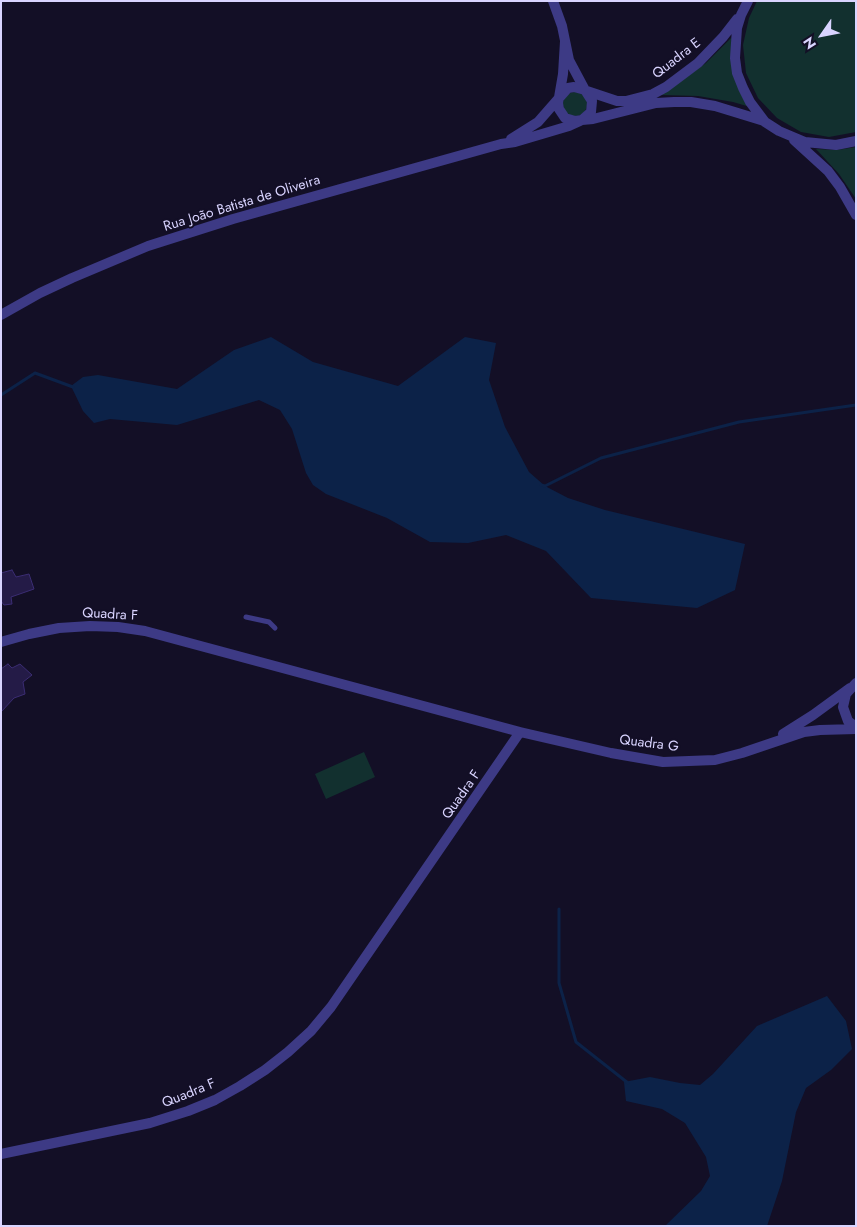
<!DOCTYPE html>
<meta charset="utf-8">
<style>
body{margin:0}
#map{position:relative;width:857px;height:1227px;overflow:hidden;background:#130f26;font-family:Jost,sans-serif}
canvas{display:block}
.frame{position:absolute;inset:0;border:2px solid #d9d4ff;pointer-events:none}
.north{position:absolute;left:797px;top:10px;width:50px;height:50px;-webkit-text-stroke:4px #130f26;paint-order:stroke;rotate:237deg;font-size:14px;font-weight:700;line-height:20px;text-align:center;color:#d9d4ff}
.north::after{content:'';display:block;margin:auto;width:18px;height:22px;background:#d9d4ff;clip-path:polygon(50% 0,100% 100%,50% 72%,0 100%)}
</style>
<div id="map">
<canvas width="857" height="1227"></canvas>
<div class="frame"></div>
<div class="north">N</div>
</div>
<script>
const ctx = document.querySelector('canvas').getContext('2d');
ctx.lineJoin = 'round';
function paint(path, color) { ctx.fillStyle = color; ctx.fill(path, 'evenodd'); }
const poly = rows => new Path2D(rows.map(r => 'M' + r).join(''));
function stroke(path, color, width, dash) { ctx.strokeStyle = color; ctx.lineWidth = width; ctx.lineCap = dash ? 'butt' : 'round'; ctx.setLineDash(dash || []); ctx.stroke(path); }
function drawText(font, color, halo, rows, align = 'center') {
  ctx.font = font + ' Jost,sans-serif'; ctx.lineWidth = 4; ctx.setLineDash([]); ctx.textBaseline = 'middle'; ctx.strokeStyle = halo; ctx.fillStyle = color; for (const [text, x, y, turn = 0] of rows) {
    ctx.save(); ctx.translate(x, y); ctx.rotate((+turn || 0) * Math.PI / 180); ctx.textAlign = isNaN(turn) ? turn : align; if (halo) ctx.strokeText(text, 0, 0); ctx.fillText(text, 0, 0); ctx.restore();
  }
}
paint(poly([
 [757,1,856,1,856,132,829,137,801,132,777,118,758,98,746,73,743,45,749,18],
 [732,37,731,62,750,107,733,102,698,96,661,95,706,63],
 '563 104a12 12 0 1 1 24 0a12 12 0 1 1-24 0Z',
 [856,147,856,199,839,174,816,149,837,150],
 [364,752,375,777,326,799,315,774]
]), '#12302f');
paint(poly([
 [271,337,313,362,398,386,465,337,496,343,489,380,505,427,529,472,545,486,568,498,605,510,745,544,735,590,697,608,591,598,546,551,506,535,468,543,430,542,387,518,326,494,313,485,306,473,292,429,280,410,259,400,177,425,110,419,94,423,83,411,71,386,83,377,98,375,177,389,234,350],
 [827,996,846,1021,852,1049,831,1070,806,1088,796,1112,782,1181,767,1226,665,1226,701,1191,710,1176,706,1157,685,1123,662,1109,626,1101,624,1082,650,1077,680,1083,700,1085,713,1074,757,1026]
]), '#0c2248');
stroke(poly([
 [1,395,35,373,73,387],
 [541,485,545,486,601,458,739,422,856,405],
 [559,909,559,983,576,1042,628,1083]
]), '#0c2248', 3);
const building = poly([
 [12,570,16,577,29,574,34,589,11,597,12,604,4,605,1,601,1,573,12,570],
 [8,664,12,668,20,664,32,675,23,682,25,694,14,698,1,712,1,669,8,664]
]);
paint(building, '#241b47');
stroke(building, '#3b2d73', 1);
stroke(poly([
 [246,617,269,622,275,628]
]), '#3d3a85', 5);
stroke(poly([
 [553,1,562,26,569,60,585,90],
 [748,1,741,15,737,28,735,58,737,73,743,88,750,102,765,122,779,131,805,142,836,145,856,141],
 [587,91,617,101,626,101,653,94,666,87,698,63,723,37,737,19],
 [560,97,568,88,574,87,585,90,592,101,591,112,582,120,575,121,565,118,559,109,558,103,563,74,565,41],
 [582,120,593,119,656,103,674,102,691,102,715,106,764,121],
 [511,139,538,122,559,98],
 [794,140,828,171,840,187,856,215],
 [1,315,40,293,72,278,148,246,233,219,501,144,515,142,569,126,580,121],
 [1,642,29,634,59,628,90,626,118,627,145,631,520,732,611,753,663,762,715,760,742,753,804,732,820,730,856,729],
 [856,683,846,694,843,707,848,721,856,727],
 [783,734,813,715,850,688],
 [1,1154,150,1123,188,1111,215,1100,240,1086,265,1070,288,1052,311,1031,331,1007,520,732]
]), '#3d3a85', 10);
drawText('14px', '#d9d4ff', '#130f26', [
 ["Quadra E",677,59,-38],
 ["Rua João Batista de Oliveira",242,204,-17],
 ["Quadra F",110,615,3],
 ["Quadra G",649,744,7],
 ["Quadra F",462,795,-55],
 ["Quadra F",189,1094,-22]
]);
</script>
